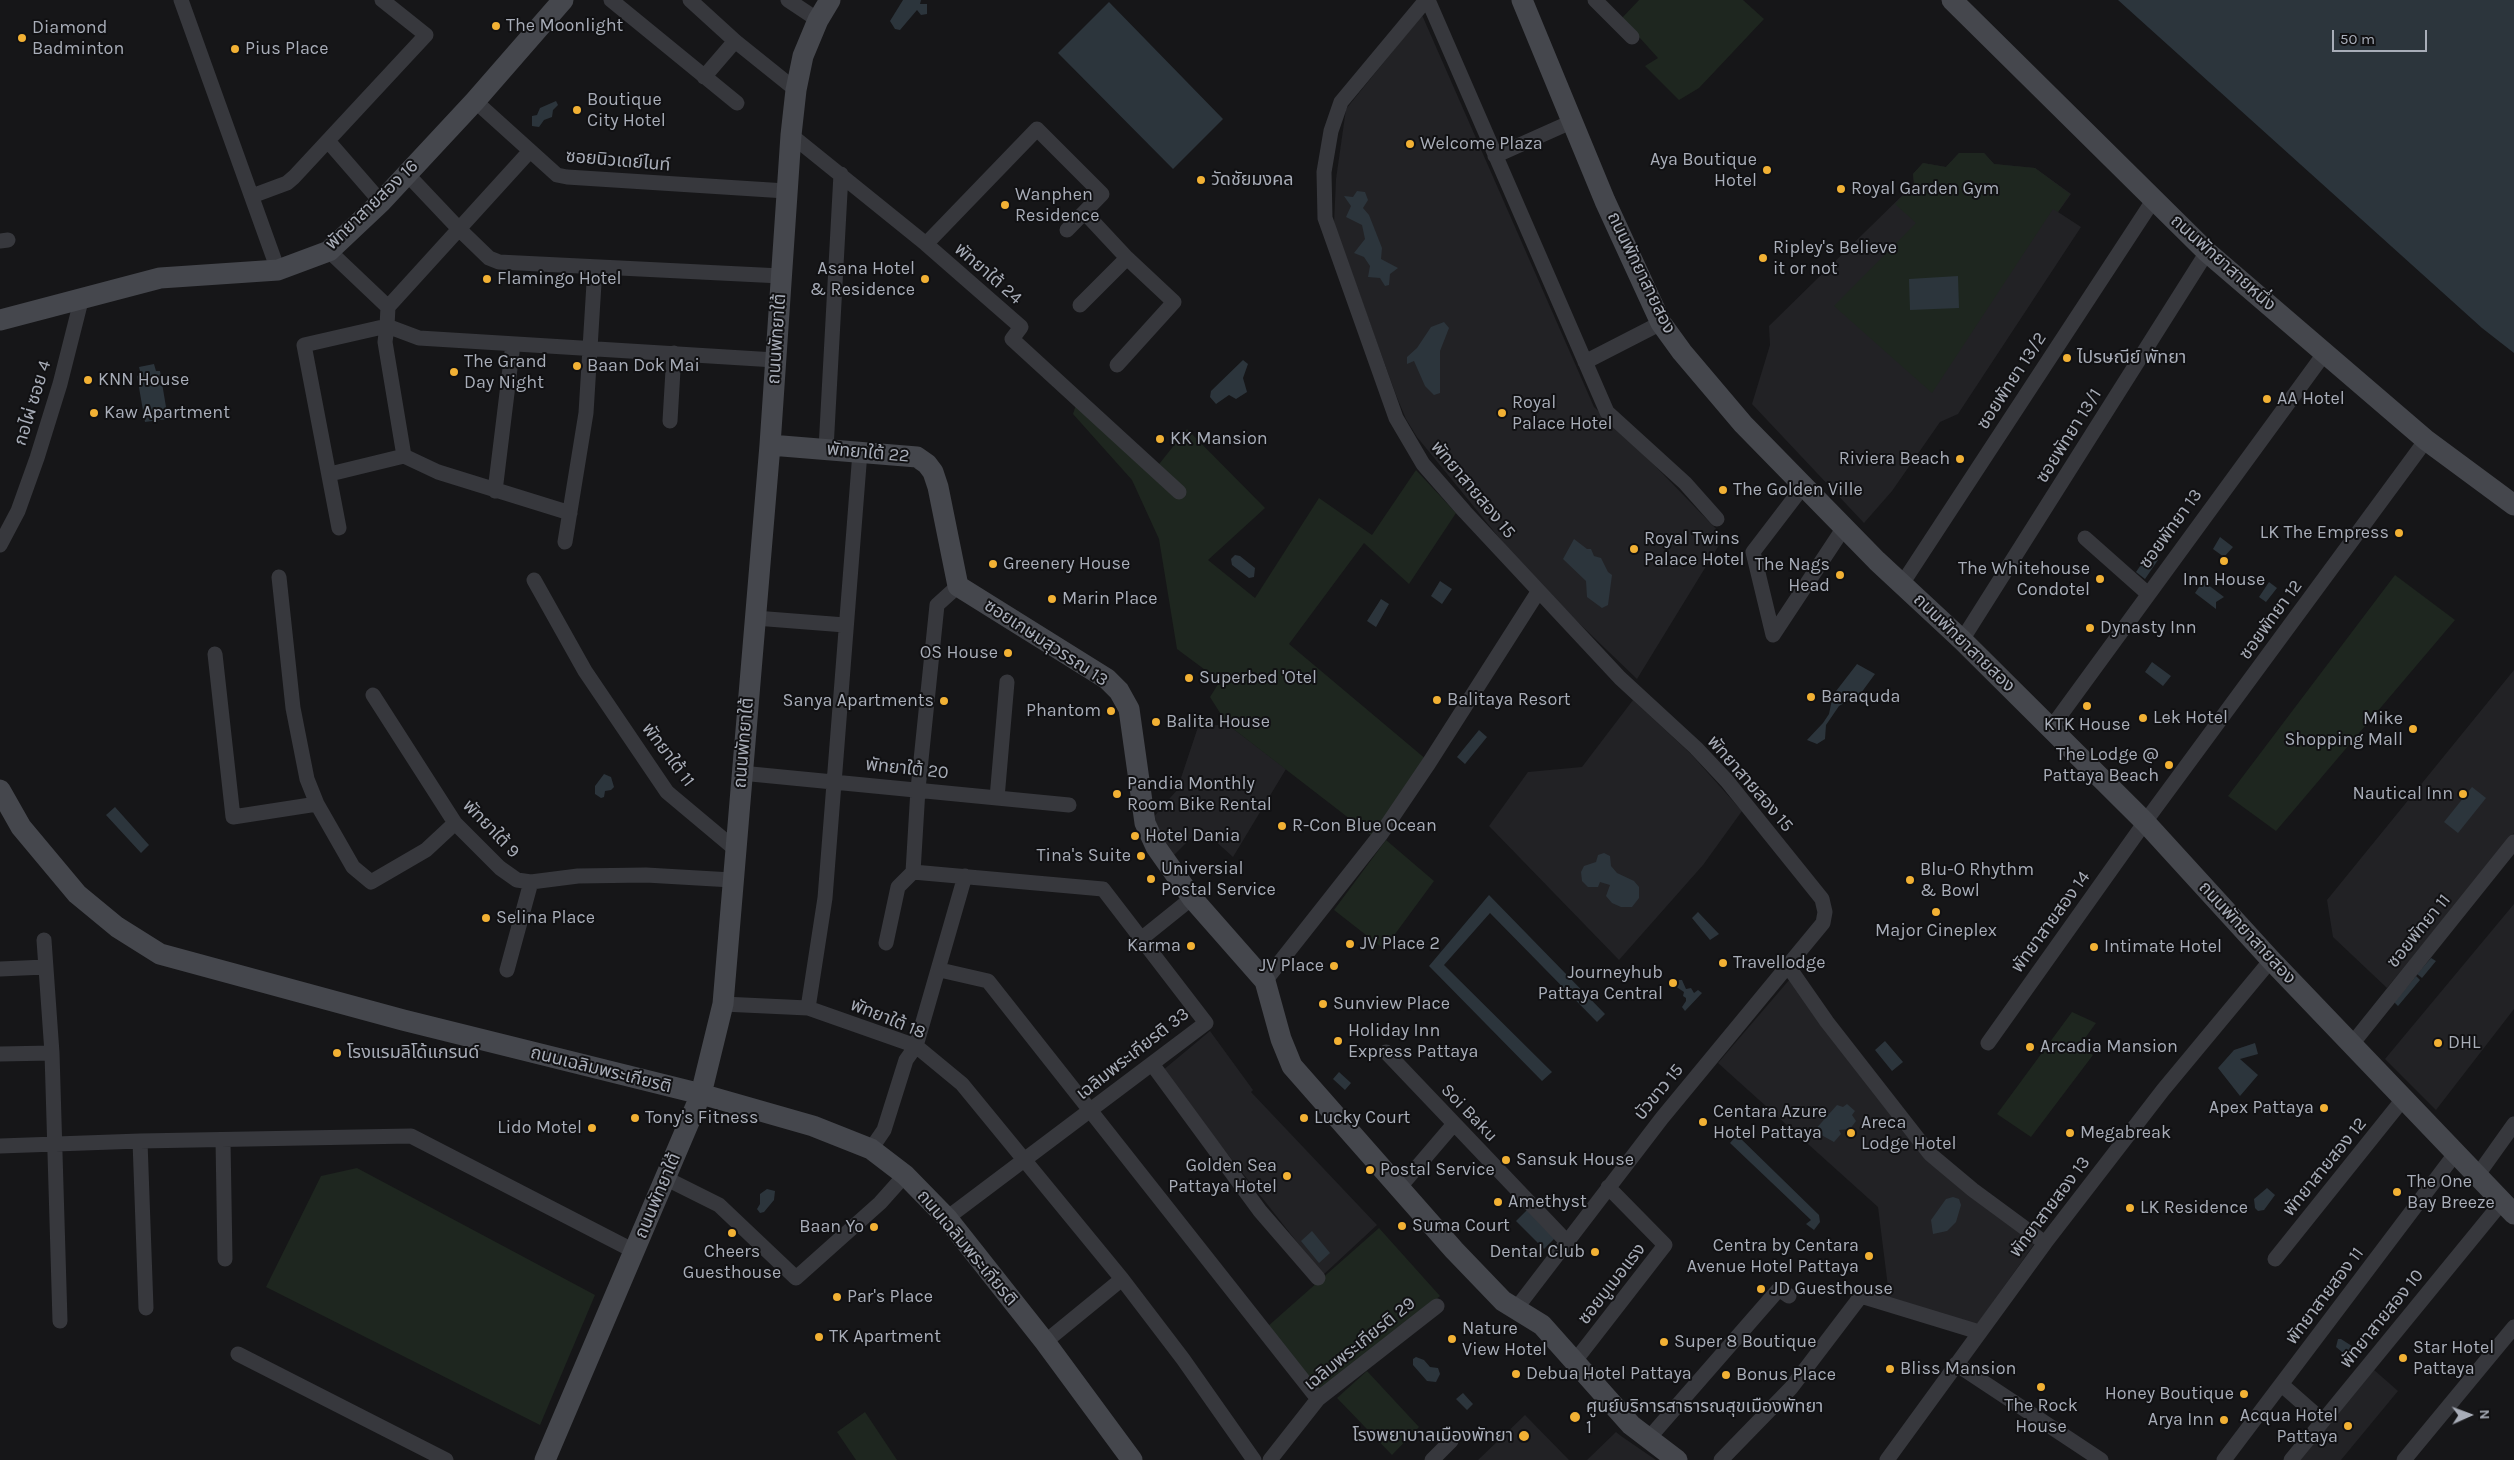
<!DOCTYPE html>
<meta charset="utf-8">
<style>
body{margin:0}
#map{position:relative;width:2514px;height:1460px;overflow:hidden;background:#161618;font-family:Karla,sans-serif}
canvas{display:block}
.north{position:absolute;left:2444px;top:1390px;width:50px;height:50px;-webkit-text-stroke:4px #111113;paint-order:stroke;rotate:88deg;font-size:14px;font-weight:700;line-height:20px;text-align:center;color:#a8adb8}
.north::after{content:'';display:block;margin:auto;width:18px;height:22px;background:#a8adb8;clip-path:polygon(50% 0,100% 100%,50% 72%,0 100%)}
.scale{position:absolute;left:2332px;top:30px;width:95px;height:22px;box-sizing:border-box;border:2px solid #a8adb8;border-top:0;padding-left:6px;font-size:15px;line-height:18px;white-space:nowrap;color:#a8adb8;-webkit-text-stroke:4px #111113;paint-order:stroke}
</style>
<div id="map">
<canvas width="2514" height="1460"></canvas>
<div class="north">N</div>
<div class="scale">50 m</div>
</div>
<script>
const ctx = document.querySelector('canvas').getContext('2d');
ctx.lineJoin = 'round';
function paint(path, color) { ctx.fillStyle = color; ctx.fill(path, 'evenodd'); }
const poly = rows => new Path2D(rows.map(r => 'M' + r).join(''));
function stroke(path, color, width, dash) { ctx.strokeStyle = color; ctx.lineWidth = width; ctx.lineCap = dash ? 'butt' : 'round'; ctx.setLineDash(dash || []); ctx.stroke(path); }
function drawText(font, color, halo, rows, align = 'center') {
  ctx.font = font + ' Karla,"Noto Sans Thai",sans-serif'; ctx.lineWidth = 4; ctx.setLineDash([]); ctx.textBaseline = 'middle'; ctx.strokeStyle = halo; ctx.fillStyle = color; for (const [text, x, y, turn = 0] of rows) {
    ctx.save(); ctx.translate(x, y); ctx.rotate((+turn || 0) * Math.PI / 180); ctx.textAlign = isNaN(turn) ? turn : align; if (halo) ctx.strokeText(text, 0, 0); ctx.fillText(text, 0, 0); ctx.restore();
  }
}
paint(poly([
 [1422,15,1594,407,1630,440,1724,537,1637,679,1532,578,1417,437,1406,419,1396,395,1334,224,1336,179,1346,109],
 [1959,153,1984,153,1994,164,2035,168,2071,194,2058,212,2081,227,1958,414,1940,422,1892,491,1864,523,1752,404,1770,345,1769,326,1914,184,1913,174,1923,163,1946,167],
 [2514,670,2514,833,2387,988,2333,937,2327,900],
 [1633,700,1691,754,1742,811,1703,865,1619,960,1489,826,1528,772,1582,767],
 [1227,724,1286,769,1233,857,1201,828,1172,857,1151,820,1177,790,1198,727],
 [2514,904,2514,1009,2436,1110,2385,1059],
 [1790,979,1926,1160,2035,1243,1976,1326,1884,1300,1888,1287,1878,1207,1718,1063],
 [1210,1031,1253,1090,1251,1092,1377,1225,1323,1275,1162,1071],
 [2373,1369,2398,1391,2341,1460,2299,1460],
 [1525,1415,1569,1460,1478,1460],
 [1616,1432,1621,1436,1656,1460,1587,1460]
]), '#222225');
paint(poly([
 [1639,0,1743,0,1764,19,1699,88,1679,100,1645,66,1658,58,1622,18],
 [1959,153,1984,153,1994,164,2035,168,2070,194,2058,212,2053,209,1932,393,1834,306,1916,223,1895,204,1914,184,1913,174,1923,163,1946,167],
 [1077,402,1152,473,1187,429,1265,508,1208,560,1255,598,1319,498,1372,535,1416,470,1456,513,1409,584,1364,543,1289,644,1427,760,1372,836,1227,724,1210,697,1220,681,1177,649,1159,539,1132,480,1073,414],
 [2395,575,2455,620,2276,831,2228,796],
 [1386,840,1434,881,1384,949,1334,910],
 [2072,1012,2096,1023,2080,1045,2093,1055,2031,1137,1997,1114],
 [357,1168,595,1295,540,1425,266,1287,321,1176],
 [1379,1228,1440,1296,1323,1391,1317,1390,1267,1327],
 [1367,1371,1419,1427,1392,1455,1337,1398],
 [865,1412,897,1460,856,1460,837,1432]
]), '#1e261f');
paint(poly([
 [903,0,921,0,920,4,927,4,927,14,921,15,917,10,900,30,895,29,890,21],
 [2118,0,2514,0,2514,353,2482,328],
 [1109,2,1223,119,1173,169,1058,53],
 [556,101,558,105,553,110,552,117,544,120,539,127,532,126,532,116,537,115,540,108],
 [1357,191,1365,192,1368,200,1363,208,1369,215,1382,248,1381,259,1398,268,1390,274,1389,285,1385,286,1380,278,1368,277,1370,266,1364,257,1354,253,1365,239,1362,225,1346,217,1351,206,1344,196,1353,197],
 [1958,276,1959,308,1910,310,1909,279],
 [1444,322,1449,328,1440,351,1440,393,1434,395,1425,386,1414,361,1407,364,1407,357,1417,348,1431,327],
 [1243,360,1248,364,1243,378,1247,392,1236,399,1229,395,1216,404,1210,397,1211,391],
 [154,364,156,371,160,371,168,419,145,422,137,376,141,375,139,367],
 [2220,537,2233,547,2224,557,2213,549],
 [1574,539,1587,549,1591,549,1594,556,1601,558,1608,572,1612,575,1608,605,1602,608,1587,597,1586,581,1563,559],
 [2149,553,2158,560,2145,579,2136,572],
 [1235,555,1240,556,1255,568,1254,577,1249,578,1232,565,1231,559],
 [1440,581,1452,589,1442,604,1431,596],
 [2203,581,2224,597,2216,602,2216,609,2195,593],
 [2269,582,2277,588,2266,602,2259,597],
 [1381,599,1389,604,1376,627,1367,621],
 [2152,662,2171,676,2163,686,2145,672],
 [1857,664,1875,674,1861,693,1839,706,1826,725,1825,739,1817,744,1807,740,1823,723,1829,714,1833,695],
 [1479,730,1487,737,1465,764,1457,757],
 [604,774,611,777,614,787,611,790,605,791,604,797,601,798,595,794,595,786],
 [2472,787,2486,798,2458,833,2444,822],
 [115,807,149,845,141,853,106,815],
 [1604,853,1610,856,1611,866,1617,873,1634,881,1639,887,1639,898,1632,907,1621,907,1612,903,1606,896,1610,885,1600,882,1598,887,1588,887,1582,881,1581,872,1584,866,1596,862,1598,855],
 [1489,895,1605,1014,1597,1022,1490,913,1444,965,1552,1072,1542,1081,1429,966],
 [1698,912,1719,934,1710,940,1692,918],
 [2431,958,2436,961,2422,978,2417,974],
 [2416,976,2420,980,2398,1006,2394,1002],
 [1679,980,1682,980,1686,989,1691,988,1694,993,1698,990,1702,993,1685,1011,1682,1007,1686,1001,1686,998,1683,996,1684,992,1675,986],
 [1885,1041,1903,1062,1892,1071,1875,1050],
 [2255,1043,2258,1054,2240,1059,2258,1075,2240,1096,2218,1068,2234,1050],
 [1339,1072,1351,1083,1345,1090,1333,1079],
 [1847,1104,1855,1111,1852,1115,1856,1121,1850,1129,1839,1130,1841,1134,1834,1142,1814,1131,1837,1105,1843,1107],
 [1737,1135,1819,1215,1820,1222,1814,1230,1806,1224,1811,1220,1730,1143],
 [2267,1188,2275,1195,2264,1210,2258,1211,2255,1208,2254,1199],
 [767,1189,775,1191,774,1200,764,1212,760,1213,757,1209,760,1204,760,1194],
 [1953,1197,1959,1199,1961,1205,1956,1222,1947,1231,1933,1234,1931,1220,1946,1199],
 [1527,1210,1555,1238,1544,1249,1516,1221],
 [1312,1231,1330,1253,1319,1263,1301,1241],
 [2338,1339,2341,1339,2355,1348,2353,1357,2348,1357,2336,1347],
 [1416,1357,1424,1360,1430,1367,1438,1368,1440,1374,1436,1382,1427,1381,1413,1365,1413,1359],
 [1463,1393,1473,1404,1467,1410,1456,1399]
]), '#2c353c');
stroke(poly([
 [181,0,278,270],
 [611,0,737,103],
 [690,0,735,41,796,90],
 [788,0,818,20],
 [1426,0,1341,102,1331,131,1324,172,1325,218,1396,418,1423,464,1465,512,1620,678,1696,748,1727,781,1822,899,1825,912,1823,923,1662,1118,1515,1310],
 [1428,0,1607,412,1685,483,1717,519],
 [1595,0,1632,37],
 [704,77,735,41],
 [475,101,557,175,567,177,786,191],
 [791,135,926,244,1021,327,1012,339,1179,492],
 [328,141,381,202],
 [1495,156,1571,122],
 [407,174,460,230,489,258,499,262,781,276],
 [252,196,287,183,294,177,426,35,382,0],
 [1085,213,1127,258,1174,302,1117,365],
 [0,241,8,240],
 [926,244,1037,129,1102,194,1067,230],
 [329,251,388,307,387,326,419,338,775,360],
 [1080,305,1127,258],
 [388,307,529,152],
 [1585,362,1661,323],
 [670,421,674,353],
 [826,449,841,174],
 [330,474,404,456,438,472,570,513],
 [1805,484,1753,552,1773,635,1845,526],
 [495,491,513,344],
 [339,528,304,345,387,326,385,342,404,456],
 [2085,538,2147,593],
 [565,542,586,413,595,267],
 [0,545,18,511,37,458,60,384,82,297],
 [279,577,293,708,307,779,317,804,353,867,371,882,426,850,455,823],
 [534,580,585,671,667,792,735,849],
 [1902,584,2154,199],
 [755,618,845,625],
 [1962,640,2207,252],
 [215,654,233,817,317,804],
 [373,695,455,823,500,868,517,880,531,882,578,876,646,875,732,880],
 [2051,728,2324,354],
 [741,773,1069,805],
 [997,798,1007,682],
 [913,872,918,789,937,605,958,586],
 [1141,939,1192,898],
 [44,940,52,1053,60,1321],
 [886,943,898,887,913,872,1103,889,1206,1023,947,1218],
 [1788,966,1827,1022,1930,1154,1973,1190,2045,1243],
 [0,969,45,967],
 [507,970,531,882],
 [940,970,988,981,1318,1399],
 [1265,981,1381,834,1429,763,1538,592],
 [723,1004,808,1008,916,1046,962,1084,1122,1279,1183,1359,1254,1460],
 [808,1008,825,898,860,452],
 [1988,1043,2145,822,2426,440],
 [2352,1044,2514,842],
 [1386,1052,1567,1242],
 [0,1054,52,1053],
 [1152,1064,1260,1211,1318,1278],
 [223,1140,225,1259],
 [140,1141,146,1308],
 [0,1146,140,1141,411,1136,634,1251],
 [871,1149,884,1130,906,1060,916,1046,965,876],
 [2477,1176,2514,1124],
 [665,1178,719,1205,796,1278,880,1203,905,1175],
 [1400,1187,1453,1125],
 [2275,1259,2404,1098],
 [1045,1342,1122,1279],
 [238,1354,446,1460],
 [1575,1361,1665,1245,1608,1187],
 [1956,1364,2101,1460],
 [2282,1385,2323,1421],
 [1649,1438,1779,1289,1789,1296],
 [1270,1460,1318,1399,1437,1306],
 [1432,1460,1451,1441],
 [1721,1460,1791,1388,1861,1296,1979,1332],
 [1887,1460,2045,1243,2163,1090,2271,960],
 [2224,1460,2455,1154],
 [2291,1460,2502,1202],
 [2404,1460,2514,1327]
]), '#37383d', 15);
stroke(poly([
 [1522,0,1605,201,1661,323,1682,352,1743,424,1877,561,1962,640,2145,822,2271,960,2514,1214],
 [1952,0,2207,252,2426,440,2514,505],
 [0,320,160,278,278,270,329,251,381,202,475,101,563,0],
 [770,445,917,457,927,464,933,472,938,487,958,586,1107,679,1119,691,1129,709,1145,823,1156,847,1192,898,1265,981,1281,1039,1292,1066,1454,1250,1503,1301,1542,1325,1631,1425,1677,1460],
 [0,790,21,827,77,894,117,927,160,954,403,1020,701,1094,813,1126,871,1149,905,1175,947,1218,1045,1342,1132,1460],
 [545,1460,701,1094,723,1004,770,445,791,135,796,90,803,56,818,20,830,0]
]), '#45474d', 21);
for (const [x, y, r, color] of [
 [496,26,5,"#f2b134"],
 [22,38,5,"#f2b134"],
 [235,49,5,"#f2b134"],
 [577,110,5,"#f2b134"],
 [1410,144,5,"#f2b134"],
 [1767,170,5,"#f2b134"],
 [1201,180,5,"#f2b134"],
 [1841,189,5,"#f2b134"],
 [1005,205,5,"#f2b134"],
 [1763,258,5,"#f2b134"],
 [487,279,5,"#f2b134"],
 [925,279,5,"#f2b134"],
 [2067,358,5,"#f2b134"],
 [577,366,5,"#f2b134"],
 [454,372,5,"#f2b134"],
 [88,380,5,"#f2b134"],
 [2267,399,5,"#f2b134"],
 [94,413,5,"#f2b134"],
 [1502,413,5,"#f2b134"],
 [1160,439,5,"#f2b134"],
 [1960,459,5,"#f2b134"],
 [1723,490,5,"#f2b134"],
 [2399,533,5,"#f2b134"],
 [1634,549,5,"#f2b134"],
 [2224,561,5,"#f2b134"],
 [993,564,5,"#f2b134"],
 [1840,575,5,"#f2b134"],
 [2100,579,5,"#f2b134"],
 [1052,599,5,"#f2b134"],
 [2090,628,5,"#f2b134"],
 [1008,653,5,"#f2b134"],
 [1189,678,5,"#f2b134"],
 [1811,697,5,"#f2b134"],
 [1437,700,5,"#f2b134"],
 [944,701,5,"#f2b134"],
 [2087,706,5,"#f2b134"],
 [1111,711,5,"#f2b134"],
 [2143,718,5,"#f2b134"],
 [1156,722,5,"#f2b134"],
 [2413,729,5,"#f2b134"],
 [2169,765,5,"#f2b134"],
 [1117,794,5,"#f2b134"],
 [2463,794,5,"#f2b134"],
 [1282,826,5,"#f2b134"],
 [1135,836,5,"#f2b134"],
 [1141,856,5,"#f2b134"],
 [1151,879,5,"#f2b134"],
 [1910,880,5,"#f2b134"],
 [1936,912,5,"#f2b134"],
 [486,918,5,"#f2b134"],
 [1350,944,5,"#f2b134"],
 [1191,946,5,"#f2b134"],
 [2094,947,5,"#f2b134"],
 [1723,963,5,"#f2b134"],
 [1334,966,5,"#f2b134"],
 [1673,983,5,"#f2b134"],
 [1323,1004,5,"#f2b134"],
 [1338,1041,5,"#f2b134"],
 [2438,1043,5,"#f2b134"],
 [2030,1047,5,"#f2b134"],
 [337,1053,5,"#f2b134"],
 [2324,1108,5,"#f2b134"],
 [635,1118,5,"#f2b134"],
 [1304,1118,5,"#f2b134"],
 [1703,1122,5,"#f2b134"],
 [592,1128,5,"#f2b134"],
 [1851,1133,5,"#f2b134"],
 [2070,1133,5,"#f2b134"],
 [1506,1160,5,"#f2b134"],
 [1370,1170,5,"#f2b134"],
 [1287,1176,5,"#f2b134"],
 [2397,1192,5,"#f2b134"],
 [1498,1202,5,"#f2b134"],
 [2130,1208,5,"#f2b134"],
 [1402,1226,5,"#f2b134"],
 [874,1227,5,"#f2b134"],
 [732,1233,5,"#f2b134"],
 [1595,1252,5,"#f2b134"],
 [1869,1256,5,"#f2b134"],
 [1761,1289,5,"#f2b134"],
 [837,1297,5,"#f2b134"],
 [819,1337,5,"#f2b134"],
 [1452,1339,5,"#f2b134"],
 [1664,1342,5,"#f2b134"],
 [2403,1358,5,"#f2b134"],
 [1890,1369,5,"#f2b134"],
 [1516,1374,5,"#f2b134"],
 [1726,1375,5,"#f2b134"],
 [2041,1387,5,"#f2b134"],
 [2244,1394,5,"#f2b134"],
 [1575,1417,6,"#f2b134"],
 [2224,1420,5,"#f2b134"],
 [2348,1426,5,"#f2b134"],
 [1524,1436,6,"#f2b134"]
]) { const dot = new Path2D(); dot.arc(x, y, r, 0, 2 * Math.PI); ctx.fillStyle = color; ctx.fill(dot); stroke(dot, '#111113', 2); }
drawText('18px', '#a8adb8', '#111113', [
 ["The Moonlight",506,26],
 ["Diamond",32,28],
 ["Badminton",32,49],
 ["Pius Place",245,49],
 ["Boutique",587,100],
 ["City Hotel",587,121],
 ["Welcome Plaza",1420,144],
 ["Aya Boutique",1757,160,"right"],
 ["Hotel",1757,181,"right"],
 ["วัดชัยมงคล",1211,180],
 ["Royal Garden Gym",1851,189],
 ["Wanphen",1015,195],
 ["Residence",1015,216],
 ["Ripley's Believe",1773,248],
 ["it or not",1773,269],
 ["Asana Hotel",915,269,"right"],
 ["& Residence",915,290,"right"],
 ["Flamingo Hotel",497,279],
 ["ไปรษณีย์ พัทยา",2077,358],
 ["The Grand",464,362],
 ["Day Night",464,383],
 ["Baan Dok Mai",587,366],
 ["KNN House",98,380],
 ["AA Hotel",2277,399],
 ["Royal",1512,403],
 ["Palace Hotel",1512,424],
 ["Kaw Apartment",104,413],
 ["KK Mansion",1170,439],
 ["Riviera Beach",1950,459,"right"],
 ["The Golden Ville",1733,490],
 ["LK The Empress",2389,533,"right"],
 ["Royal Twins",1644,539],
 ["Palace Hotel",1644,560],
 ["Greenery House",1003,564],
 ["The Nags",1830,565,"right"],
 ["Head",1830,586,"right"],
 ["The Whitehouse",2090,569,"right"],
 ["Condotel",2090,590,"right"],
 ["Inn House",2224,580,"center"],
 ["Marin Place",1062,599],
 ["Dynasty Inn",2100,628],
 ["OS House",998,653,"right"],
 ["Superbed 'Otel",1199,678],
 ["Baraquda",1821,697],
 ["Balitaya Resort",1447,700],
 ["Sanya Apartments",934,701,"right"],
 ["Phantom",1101,711,"right"],
 ["Lek Hotel",2153,718],
 ["Mike",2403,719,"right"],
 ["Shopping Mall",2403,740,"right"],
 ["Balita House",1166,722],
 ["KTK House",2087,725,"center"],
 ["The Lodge @",2159,755,"right"],
 ["Pattaya Beach",2159,776,"right"],
 ["Pandia Monthly",1127,784],
 ["Room Bike Rental",1127,805],
 ["Nautical Inn",2453,794,"right"],
 ["R-Con Blue Ocean",1292,826],
 ["Hotel Dania",1145,836],
 ["Tina's Suite",1131,856,"right"],
 ["Universial",1161,869],
 ["Postal Service",1161,890],
 ["Blu-O Rhythm",1920,870],
 ["& Bowl",1920,891],
 ["Selina Place",496,918],
 ["Major Cineplex",1936,931,"center"],
 ["JV Place 2",1360,944],
 ["Karma",1181,946,"right"],
 ["Intimate Hotel",2104,947],
 ["Travellodge",1733,963],
 ["JV Place",1324,966,"right"],
 ["Journeyhub",1663,973,"right"],
 ["Pattaya Central",1663,994,"right"],
 ["Sunview Place",1333,1004],
 ["Holiday Inn",1348,1031],
 ["Express Pattaya",1348,1052],
 ["DHL",2448,1043],
 ["Arcadia Mansion",2040,1047],
 ["โรงแรมลิโด้แกรนด์",347,1053],
 ["Apex Pattaya",2314,1108,"right"],
 ["Centara Azure",1713,1112],
 ["Hotel Pattaya",1713,1133],
 ["Tony's Fitness",645,1118],
 ["Lucky Court",1314,1118],
 ["Areca",1861,1123],
 ["Lodge Hotel",1861,1144],
 ["Lido Motel",582,1128,"right"],
 ["Megabreak",2080,1133],
 ["Sansuk House",1516,1160],
 ["Golden Sea",1277,1166,"right"],
 ["Pattaya Hotel",1277,1187,"right"],
 ["Postal Service",1380,1170],
 ["The One",2407,1182],
 ["Bay Breeze",2407,1203],
 ["Amethyst",1508,1202],
 ["LK Residence",2140,1208],
 ["Suma Court",1412,1226],
 ["Baan Yo",864,1227,"right"],
 ["Centra by Centara",1859,1246,"right"],
 ["Avenue Hotel Pattaya",1859,1267,"right"],
 ["Cheers",732,1252,"center"],
 ["Guesthouse",732,1273,"center"],
 ["Dental Club",1585,1252,"right"],
 ["JD Guesthouse",1771,1289],
 ["Par's Place",847,1297],
 ["Nature",1462,1329],
 ["View Hotel",1462,1350],
 ["TK Apartment",829,1337],
 ["Super 8 Boutique",1674,1342],
 ["Star Hotel",2413,1348],
 ["Pattaya",2413,1369],
 ["Bliss Mansion",1900,1369],
 ["Debua Hotel Pattaya",1526,1374],
 ["Bonus Place",1736,1375],
 ["Honey Boutique",2234,1394,"right"],
 ["The Rock",2041,1406,"center"],
 ["House",2041,1427,"center"],
 ["ศูนย์บริการสาธารณสุขเมืองพัทยา",1586,1407],
 ["1",1586,1428],
 ["Acqua Hotel",2338,1416,"right"],
 ["Pattaya",2338,1437,"right"],
 ["Arya Inn",2214,1420,"right"],
 ["โรงพยาบาลเมืองพัทยา",1513,1436,"right"]
], 'left');
drawText('18px', '#a8adb8', '#111113', [
 ["ซอยนิวเดย์ไนท์",618,161,5],
 ["พัทยาสายสอง 16",372,205,-44],
 ["ถนนพัทยาสายหนึ่ง",2223,263,42],
 ["ถนนพัทยาสายสอง",1641,273,64],
 ["พัทยาใต้ 24",988,274,41],
 ["ถนนพัทยาใต้",777,339,-86],
 ["ซอยพัทยา 13/2",2012,381,-57],
 ["กอไผ่ ซอย 4",33,403,-73],
 ["ซอยพัทยา 13/1",2069,436,-58],
 ["พัทยาใต้ 22",868,453,5],
 ["พัทยาสายสอง 15",1473,490,50],
 ["ซอยพัทยา 13",2171,529,-54],
 ["ซอยพัทยา 12",2271,620,-54],
 ["ซอยเกษมสุวรรณ 13",1046,643,33],
 ["ถนนพัทยาสายสอง",1964,643,44],
 ["ถนนพัทยาใต้",744,743,-85],
 ["พัทยาใต้ 11",668,755,53],
 ["พัทยาใต้ 20",907,769,6],
 ["พัทยาสายสอง 15",1750,784,49],
 ["พัทยาใต้ 9",491,829,46],
 ["พัทยาสายสอง 14",2051,922,-54],
 ["ซอยพัทยา 11",2419,931,-51],
 ["ถนนพัทยาสายสอง",2247,933,47],
 ["พัทยาใต้ 18",888,1019,22],
 ["เฉลิมพระเกียรติ 33",1133,1054,-38],
 ["ถนนเฉลิมพระเกียรติ",601,1070,14],
 ["บัวขาว 15",1659,1092,-51],
 ["Soi Baku",1469,1113,46],
 ["พัทยาสายสอง 12",2325,1167,-51],
 ["ถนนพัทยาใต้",658,1196,-67],
 ["พัทยาสายสอง 13",2050,1207,-53],
 ["ถนนเฉลิมพระเกียรติ",967,1248,50],
 ["ซอยบูเมอแรง",1612,1284,-52],
 ["พัทยาสายสอง 11",2325,1296,-53],
 ["พัทยาสายสอง 10",2382,1319,-51],
 ["เฉลิมพระเกียรติ 29",1360,1344,-39]
]);
</script>
